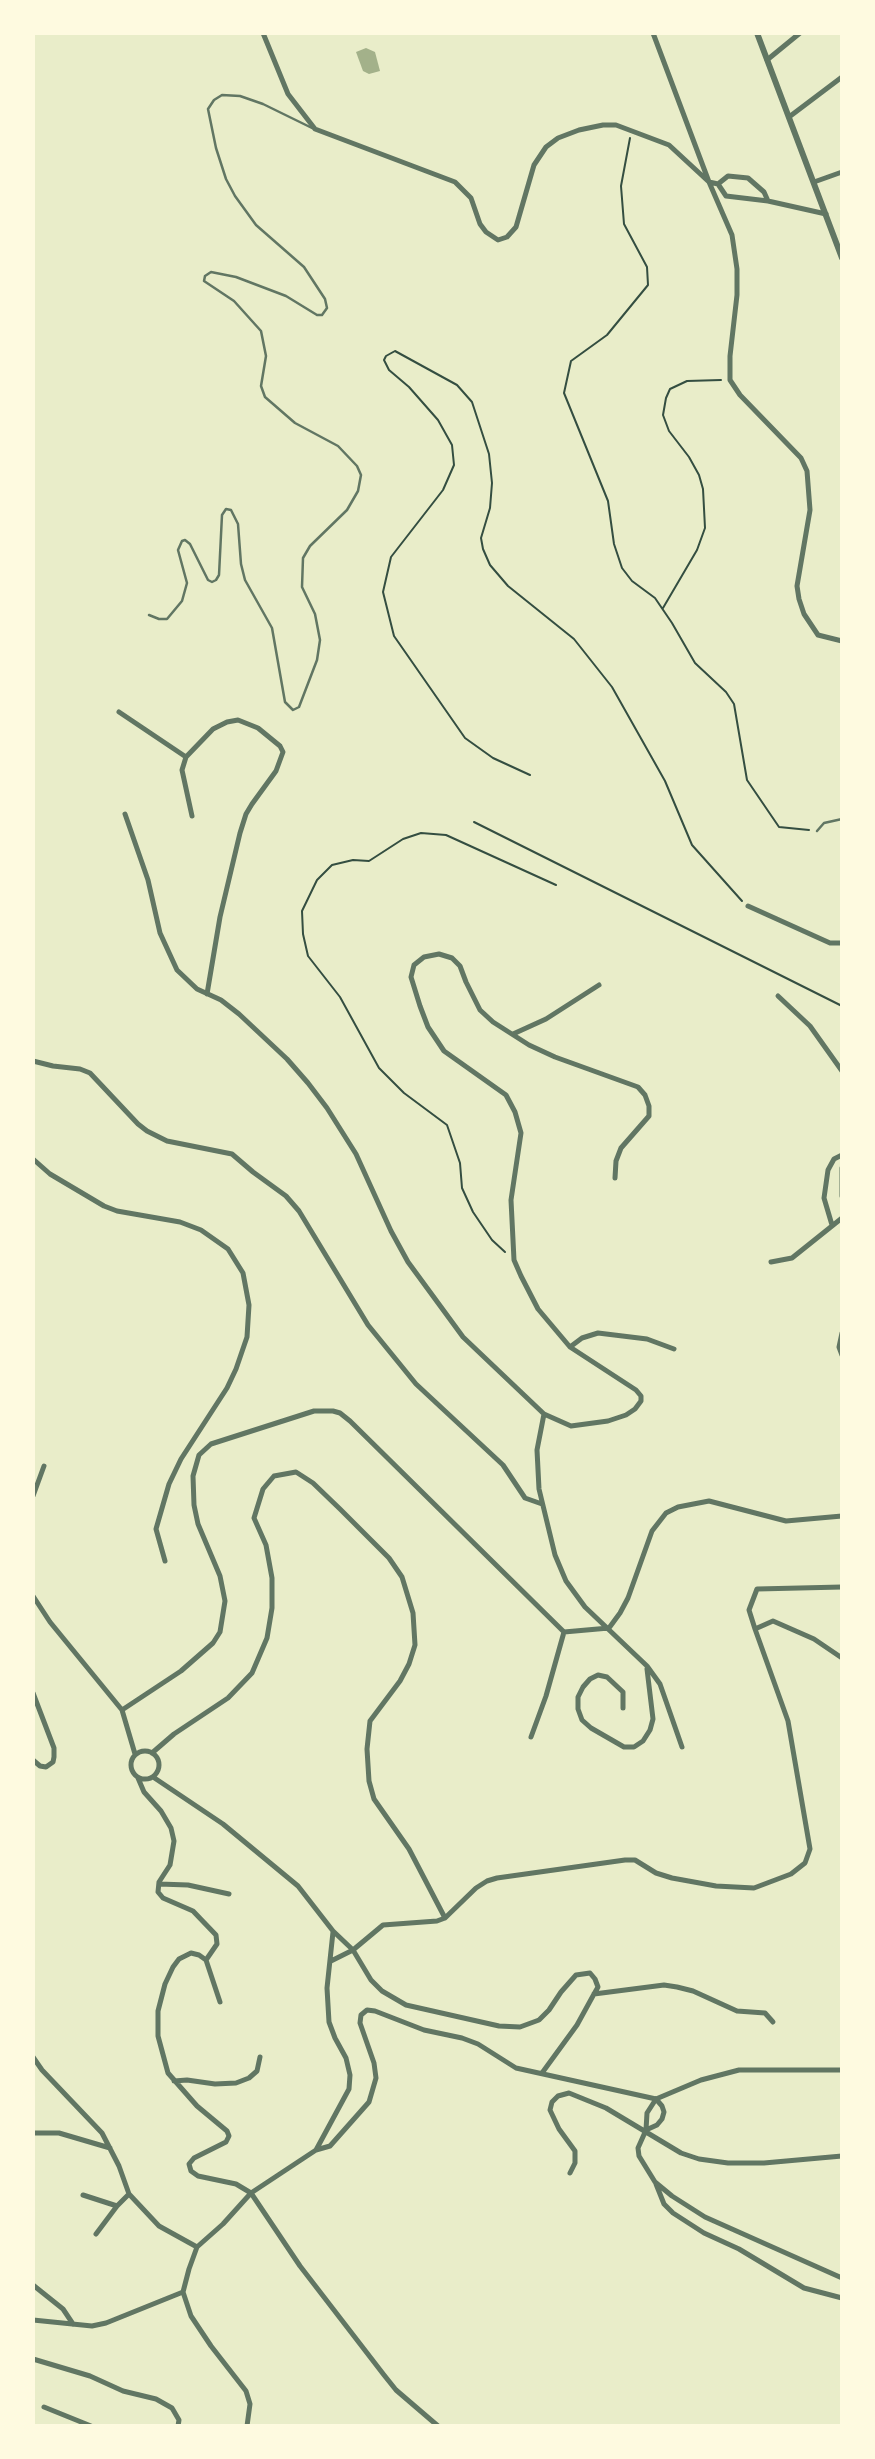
<!DOCTYPE html>
<style>
body{margin:0}
#map{position:relative;width:875px;height:2459px;overflow:hidden;background:#e9edc9;font-family:Overpass,sans-serif}
canvas{display:block}
.frame{position:absolute;inset:0;border:35px solid #fefae0;pointer-events:none}
</style>
<div id="map">
<canvas width="875" height="2459"></canvas>
<div class="frame"></div>
</div>
<script>
const ctx = document.querySelector('canvas').getContext('2d');
ctx.lineJoin = 'round';
function paint(path, color) { ctx.fillStyle = color; ctx.fill(path, 'evenodd'); }
const poly = rows => new Path2D(rows.map(r => 'M' + r).join(''));
function stroke(path, color, width, dash) { ctx.strokeStyle = color; ctx.lineWidth = width; ctx.lineCap = dash ? 'butt' : 'round'; ctx.setLineDash(dash || []); ctx.stroke(path); }
paint(poly([
 [366,48,375,52,380,71,369,74,363,71,356,52]
]), '#a3b18a');
stroke(poly([
 [630,138,621,186,624,224,647,267,648,285,607,335,571,361,564,393,608,501,614,544,622,568,632,581,655,598,672,623,695,663,726,692,734,704,747,780,779,827,809,830],
 [663,608,697,550,705,528,703,489,699,475,689,457,669,431,663,415,666,398,670,389,687,381,721,380],
 [530,775,493,758,465,738,394,636,383,592,391,557,443,490,454,465,452,445,438,420,409,387,389,370,384,360,386,356,395,351,457,385,472,402,489,454,492,483,490,508,481,538,483,549,490,565,508,586,574,639,612,687,665,781,692,845,742,901],
 [474,822,842,1006],
 [505,1252,492,1240,473,1212,462,1188,460,1163,447,1125,404,1093,379,1068,340,997,308,956,303,934,302,911,317,880,332,865,353,860,369,861,403,839,421,833,446,835,556,885]
]), '#344e41', 2);
stroke(poly([
 [149,615,159,619,167,619,182,601,187,583,178,550,182,541,185,540,190,544,208,580,212,582,216,580,219,575,222,515,226,509,231,510,238,524,241,564,245,580,272,628,285,702,293,710,299,707,317,660,320,640,315,614,302,587,303,558,310,546,347,510,358,491,361,475,357,466,338,446,295,423,265,397,261,386,266,356,261,331,234,301,204,281,205,276,211,272,236,277,286,296,317,315,322,315,327,308,325,299,304,267,256,225,235,196,226,179,216,148,208,109,214,100,222,95,240,96,263,104,312,128],
 [817,831,824,823,842,819]
]), '#617663', 2.5);
stroke(poly([
 [263,33,288,94,315,129,455,182,471,198,480,224,486,232,498,240,507,237,516,227,534,165,546,147,558,138,579,130,603,125,616,125,669,145,709,182,718,184,726,196,768,201,826,214],
 [653,33,709,182,732,235,737,269,737,295,730,356,730,380,740,395,801,458,807,471,810,510,797,586,799,599,804,614,818,635,842,641],
 [767,60,800,33],
 [789,117,842,77],
 [814,182,842,172],
 [718,184,728,176,748,178,764,192,768,201],
 [119,712,186,757],
 [125,814,148,880,160,933,177,970,197,989,221,1000,239,1014,287,1059,308,1083,327,1108,356,1154,391,1231,408,1262,463,1337,544,1414],
 [192,816,182,770,186,757,213,729,227,722,238,720,258,728,280,746,283,752,276,771,252,804,246,814,240,833,220,917,207,994],
 [748,906,830,943,842,943],
 [778,996,810,1026,842,1071],
 [513,1034,546,1019,599,985],
 [33,1061,53,1066,80,1069,90,1073,138,1124,147,1131,167,1141,232,1154,253,1172,286,1196,299,1211,368,1325,416,1384,503,1465,525,1498,542,1504],
 [33,1159,50,1174,104,1206,117,1211,180,1222,201,1230,228,1249,243,1273,249,1305,247,1337,236,1369,227,1388,181,1459,169,1484,156,1529,165,1561],
 [842,1168,842,1196],
 [615,1178,616,1161,621,1148,649,1116,649,1106,645,1095,638,1087,555,1057,529,1045,493,1022,480,1010,466,982,460,966,452,958,439,954,424,957,414,965,411,977,420,1006,428,1027,444,1051,506,1095,515,1112,521,1133,511,1200,514,1260,521,1276,538,1309,570,1347,636,1390,641,1396,641,1401,635,1409,626,1415,608,1421,571,1426,544,1414,537,1450,539,1489,555,1555,566,1581,585,1607,647,1666,660,1684,682,1747],
 [832,1225,824,1198,828,1170,834,1159,842,1155],
 [771,1262,792,1258,842,1218],
 [842,1333,839,1347,842,1355],
 [570,1347,582,1338,598,1333,647,1339,674,1349],
 [33,1496,44,1466],
 [842,1587,757,1589,749,1610,755,1629,773,1621,814,1639,842,1658],
 [33,1596,50,1622,122,1710,135,1754],
 [33,1693,54,1748,54,1757,53,1762,46,1767,40,1766,33,1760],
 [623,1708,623,1692,607,1677,598,1675,590,1679,583,1687,578,1697,578,1709,582,1720,591,1728,624,1747,634,1747,643,1741,650,1730,653,1719,647,1669],
 [122,1710,181,1671,213,1643,220,1632,225,1601,220,1576,198,1524,194,1505,193,1476,199,1455,211,1444,314,1411,333,1411,340,1413,350,1421,564,1632,609,1628,620,1613,628,1598,652,1531,666,1513,678,1507,709,1501,786,1521,842,1516],
 [531,1737,546,1696,564,1632],
 '131 1765a14 14 0 1 1 28 0a14 14 0 1 1-28 0Z',
 [152,1753,174,1734,228,1698,252,1673,267,1638,272,1608,272,1578,266,1545,254,1518,263,1489,274,1476,296,1472,313,1483,340,1509,389,1558,402,1577,413,1613,415,1645,409,1664,400,1681,370,1721,367,1749,369,1781,374,1799,409,1849,445,1918],
 [153,1777,223,1824,298,1886,333,1931,353,1950,371,1980,382,1991,406,2005,499,2026,520,2027,539,2020,549,2010,561,1992,576,1975,590,1973,595,1979,598,1987,594,1994,577,2025,542,2073],
 [138,1778,144,1792,161,1811,171,1828,174,1841,170,1865,159,1882,158,1892,163,1898,193,1911,216,1935,217,1944,206,1960],
 [159,1884,188,1885,229,1894],
 [331,1961,353,1950,383,1925,437,1921,445,1918,476,1888,487,1881,497,1878,625,1860,635,1860,656,1873,672,1878,716,1886,754,1888,791,1874,805,1863,810,1849,788,1721,755,1629],
 [594,1994,664,1985,677,1987,693,1991,737,2011,765,2013,773,2022],
 [220,2002,206,1960,199,1955,191,1953,179,1959,173,1967,165,1984,158,2011,158,2036,168,2073,197,2106,227,2131,229,2136,226,2142,194,2158,189,2164,191,2171,198,2176,236,2184,251,2193,300,2266,384,2375,396,2390,438,2426],
 [33,2057,42,2070,102,2133,119,2166,129,2194,159,2226,197,2247],
 [174,2081,187,2080,215,2084,236,2083,249,2078,257,2071,260,2057],
 [656,2099,647,2113,646,2130,638,2148,639,2156,655,2182,672,2196,705,2217,842,2278],
 [656,2099,701,2080,739,2070,842,2070],
 [33,2133,59,2133,110,2148],
 [316,2150,349,2089,350,2075,346,2058,335,2038,329,2022,327,1988,333,1932],
 [570,2173,575,2163,575,2151,559,2129,550,2110,552,2102,558,2096,569,2093,606,2108,681,2153,699,2159,728,2163,764,2163,842,2156],
 [656,2184,664,2204,673,2213,704,2233,739,2249,804,2288,842,2298],
 [83,2195,117,2206],
 [96,2234,117,2206,129,2194],
 [33,2285,63,2309,73,2324],
 [33,2320,92,2326,106,2323,183,2292],
 [33,2359,90,2376,123,2391,156,2399,172,2408,179,2420,178,2426],
 [44,2407,91,2426],
 [247,2426,250,2404,246,2391,211,2346,191,2316,183,2292,189,2269,197,2247,223,2224,251,2193,316,2150,330,2146,369,2102,376,2078,374,2063,360,2023,361,2015,367,2010,375,2011,424,2030,462,2038,478,2044,516,2068,656,2099,662,2106,664,2112,662,2119,657,2125,646,2130]
]), '#617663', 5);
stroke(poly([
 [757,33,842,258]
]), '#617663', 6);
</script>
